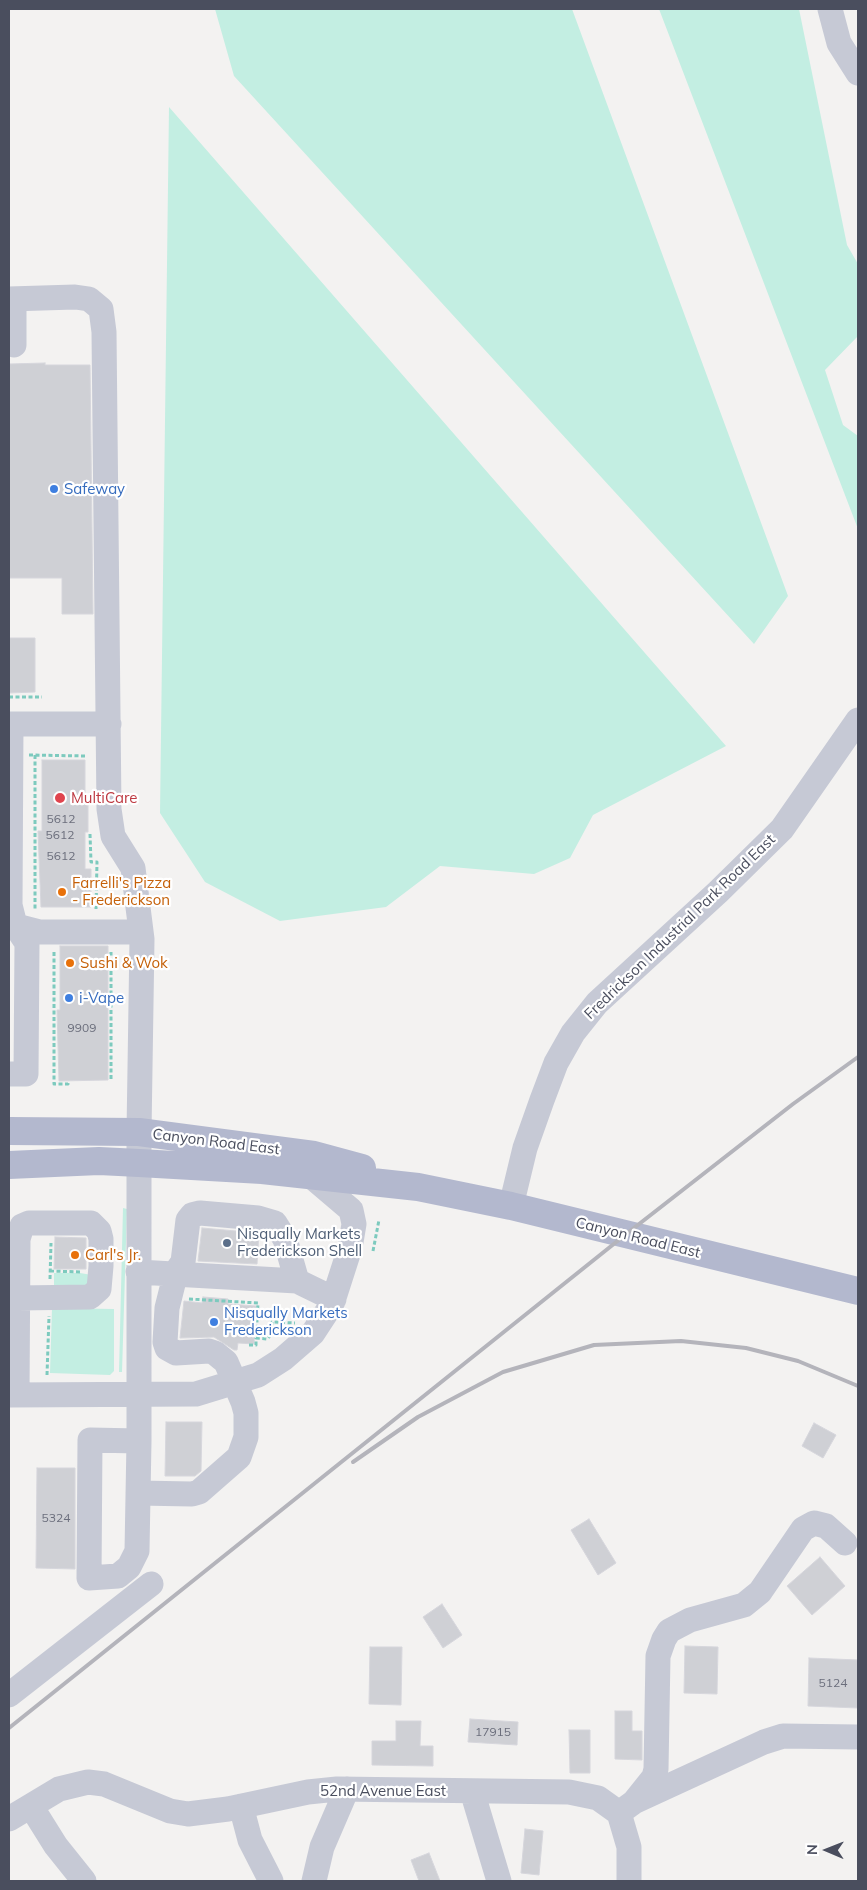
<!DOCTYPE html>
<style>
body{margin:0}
#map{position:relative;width:867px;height:1890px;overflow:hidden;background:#f3f2f1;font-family:Mulish,sans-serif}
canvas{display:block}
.frame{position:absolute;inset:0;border:10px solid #4a4e5e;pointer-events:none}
.north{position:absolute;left:802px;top:1825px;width:50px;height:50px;-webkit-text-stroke:4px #fff;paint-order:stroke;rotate:271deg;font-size:14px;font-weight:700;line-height:20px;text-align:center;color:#4a4e5e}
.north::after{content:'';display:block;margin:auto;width:18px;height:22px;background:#4a4e5e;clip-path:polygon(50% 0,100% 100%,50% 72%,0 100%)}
</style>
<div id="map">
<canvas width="867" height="1890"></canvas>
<div class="frame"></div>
<div class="north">N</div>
</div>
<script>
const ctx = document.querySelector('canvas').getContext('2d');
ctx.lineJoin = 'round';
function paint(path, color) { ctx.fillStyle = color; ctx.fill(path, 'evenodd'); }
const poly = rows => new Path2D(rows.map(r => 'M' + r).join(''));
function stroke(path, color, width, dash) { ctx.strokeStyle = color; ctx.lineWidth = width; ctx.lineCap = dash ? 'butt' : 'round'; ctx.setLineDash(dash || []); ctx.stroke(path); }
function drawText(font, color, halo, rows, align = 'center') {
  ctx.font = font + ' Mulish,sans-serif'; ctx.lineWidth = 4.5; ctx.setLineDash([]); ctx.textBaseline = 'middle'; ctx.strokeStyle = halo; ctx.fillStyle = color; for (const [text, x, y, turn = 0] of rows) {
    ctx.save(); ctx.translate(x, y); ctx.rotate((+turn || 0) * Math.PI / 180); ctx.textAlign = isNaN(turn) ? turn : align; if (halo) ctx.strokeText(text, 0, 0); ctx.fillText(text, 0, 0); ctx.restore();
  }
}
paint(poly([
 [215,9,572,9,788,596,754,644,234,76],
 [659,9,799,9,847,245,858,264,858,336,825,370,843,425,858,436,858,529],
 [169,107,726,746,593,815,570,858,534,874,440,866,386,907,280,921,205,882,160,813],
 [123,1208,127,1209,122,1372,119,1372],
 [54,1273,80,1273,92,1275,87,1285,54,1287],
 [52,1308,114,1309,114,1371,110,1375,50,1373]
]), '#c3eee2');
const building = poly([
 [45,363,45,365,90,365,93,614,62,614,62,578,9,578,9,364,45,363],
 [9,638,35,638,35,692,9,693,9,638],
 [42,760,85,760,85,795,88,794,88,832,85,832,85,869,91,869,91,907,41,907,38,831,42,831,42,760],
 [60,946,108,946,108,1080,59,1081,57,1010,60,1010,60,946],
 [202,1228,259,1233,257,1264,198,1261,202,1228],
 [55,1237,86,1238,86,1269,54,1269,55,1237],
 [203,1297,228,1299,228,1304,256,1306,254,1344,238,1343,237,1350,234,1350,214,1337,180,1338,184,1301,202,1303,203,1297],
 [166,1422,202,1422,201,1471,195,1476,165,1476,166,1422],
 [814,1423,836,1435,823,1458,802,1446,814,1423],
 [37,1468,75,1468,75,1569,36,1568,37,1468],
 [589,1519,616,1563,598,1575,571,1530,589,1519],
 [820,1557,845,1586,812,1615,787,1586,820,1557],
 [442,1604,462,1635,443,1648,423,1617,442,1604],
 [685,1646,718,1647,717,1694,684,1693,685,1646],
 [370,1647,402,1647,401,1705,369,1704,370,1647],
 [809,1658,858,1660,858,1708,808,1706,809,1658],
 [615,1711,632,1711,632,1731,642,1731,642,1760,615,1759,615,1711],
 [470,1719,518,1722,517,1745,468,1742,470,1719],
 [396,1721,421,1721,420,1746,433,1746,433,1766,372,1765,372,1741,396,1741,396,1721],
 [569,1730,590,1730,590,1773,570,1773,569,1730],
 [525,1829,543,1831,539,1875,521,1873,525,1829],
 [429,1853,440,1881,419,1881,411,1860,429,1853]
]);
paint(building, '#cfd0d5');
stroke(building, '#d6d6dc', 1);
stroke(poly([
 [9,697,42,697],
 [29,755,87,756],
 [35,755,35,910],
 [90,834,91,862,97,862,96,909],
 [54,952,54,1084,68,1084,69,1081],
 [111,1079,111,952],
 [373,1251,379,1220],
 [50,1271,82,1272],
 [50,1279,51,1243],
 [189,1299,258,1303,256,1338,267,1339,271,1335,272,1322,295,1323],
 [249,1345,256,1345,256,1338],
 [47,1375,49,1316]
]), '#7dcabe', 3, [4, 2.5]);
stroke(poly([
 [830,9,839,43,858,73],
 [9,299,75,297,89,299,101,309,104,332,109,809,113,836,133,868,142,939,139,1132,139,1441,137,1551,129,1567,118,1576,89,1578,90,1440,139,1441],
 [14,345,14,299],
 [9,724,109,724],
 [9,924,40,932,141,932],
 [9,1074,26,1074,27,943,15,925,10,905,11,724],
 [511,1206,525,1148,542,1100,556,1063,573,1033,597,1003,718,892,782,829,858,720],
 [9,1239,18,1239,17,1395],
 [138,1272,297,1281,334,1299],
 [18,1298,90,1297,99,1289,101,1266,101,1239,99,1231,91,1223,29,1223,22,1226,18,1239],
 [9,1395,196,1394,258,1375,283,1359,313,1333,332,1304,350,1248,354,1224,351,1210,311,1176],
 [138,1493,192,1494,199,1492,239,1457,246,1437,246,1413,243,1402,226,1362,215,1353,209,1351,176,1353,167,1348,165,1342,167,1308,176,1272,183,1262,188,1220,192,1215,200,1213,258,1218,275,1223,285,1239,297,1281],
 [9,1695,151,1584],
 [472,1791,499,1881],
 [636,1801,764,1742,783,1736,858,1737],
 [31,1806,56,1846,84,1881],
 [241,1806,250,1840,271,1881],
 [619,1813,634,1802,654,1777,656,1769,658,1656,664,1639,669,1631,690,1620,744,1605,760,1592,803,1529,814,1523,826,1526,845,1543],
 [9,1819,59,1789,88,1782,104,1784,170,1811,188,1814,228,1809,308,1792,337,1789,569,1792,598,1798,619,1813,629,1847,629,1881],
 [314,1881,322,1847,347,1789]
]), '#c6c9d5', 25);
stroke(poly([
 [9,1131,139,1132,314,1155,362,1168],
 [9,1165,99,1161,139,1163,262,1170,418,1187,511,1206,858,1291]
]), '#b3b8ce', 28);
stroke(poly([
 [353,1462,418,1417,503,1372,594,1345,681,1341,746,1348,798,1361,858,1386],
 [9,1728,625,1235,793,1104,858,1057]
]), '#b4b4bb', 4);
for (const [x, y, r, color] of [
 [54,489,5,"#3f7fe0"],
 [60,798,6,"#e0444e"],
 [62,892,5,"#e8710a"],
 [70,963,5,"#e8710a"],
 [69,998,5,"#3f7fe0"],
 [227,1243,5,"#5c6f8a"],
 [75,1255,5,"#e8710a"],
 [214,1322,5,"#3f7fe0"]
]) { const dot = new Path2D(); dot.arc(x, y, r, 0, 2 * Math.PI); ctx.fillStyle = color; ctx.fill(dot); stroke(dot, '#fff', 2); }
drawText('12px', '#6b6e7c', null, [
 ["5612",61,819],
 ["5612",60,835],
 ["5612",61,856],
 ["9909",82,1028],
 ["5324",56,1518],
 ["5124",833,1683],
 ["17915",493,1732]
]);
drawText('15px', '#366cbe', '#fff', [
 ["Safeway",64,489],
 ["i-Vape",79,998],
 ["Nisqually Markets",224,1313],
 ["Frederickson",224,1330]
], 'left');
drawText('15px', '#be3a42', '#fff', [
 ["MultiCare",71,798]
], 'left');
drawText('15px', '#c56008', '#fff', [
 ["Farrelli's Pizza",72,883],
 ["- Frederickson",72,900],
 ["Sushi & Wok",80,963],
 ["Carl's Jr.",85,1255]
], 'left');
drawText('15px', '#4a4e5e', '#fff', [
 ["Fredrickson Industrial Park Road East",680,927,-44],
 ["Canyon Road East",216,1142,7],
 ["Canyon Road East",638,1238,14],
 ["52nd Avenue East",383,1791]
]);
drawText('15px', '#4e5e75', '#fff', [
 ["Nisqually Markets",237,1234],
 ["Frederickson Shell",237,1251]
], 'left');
</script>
